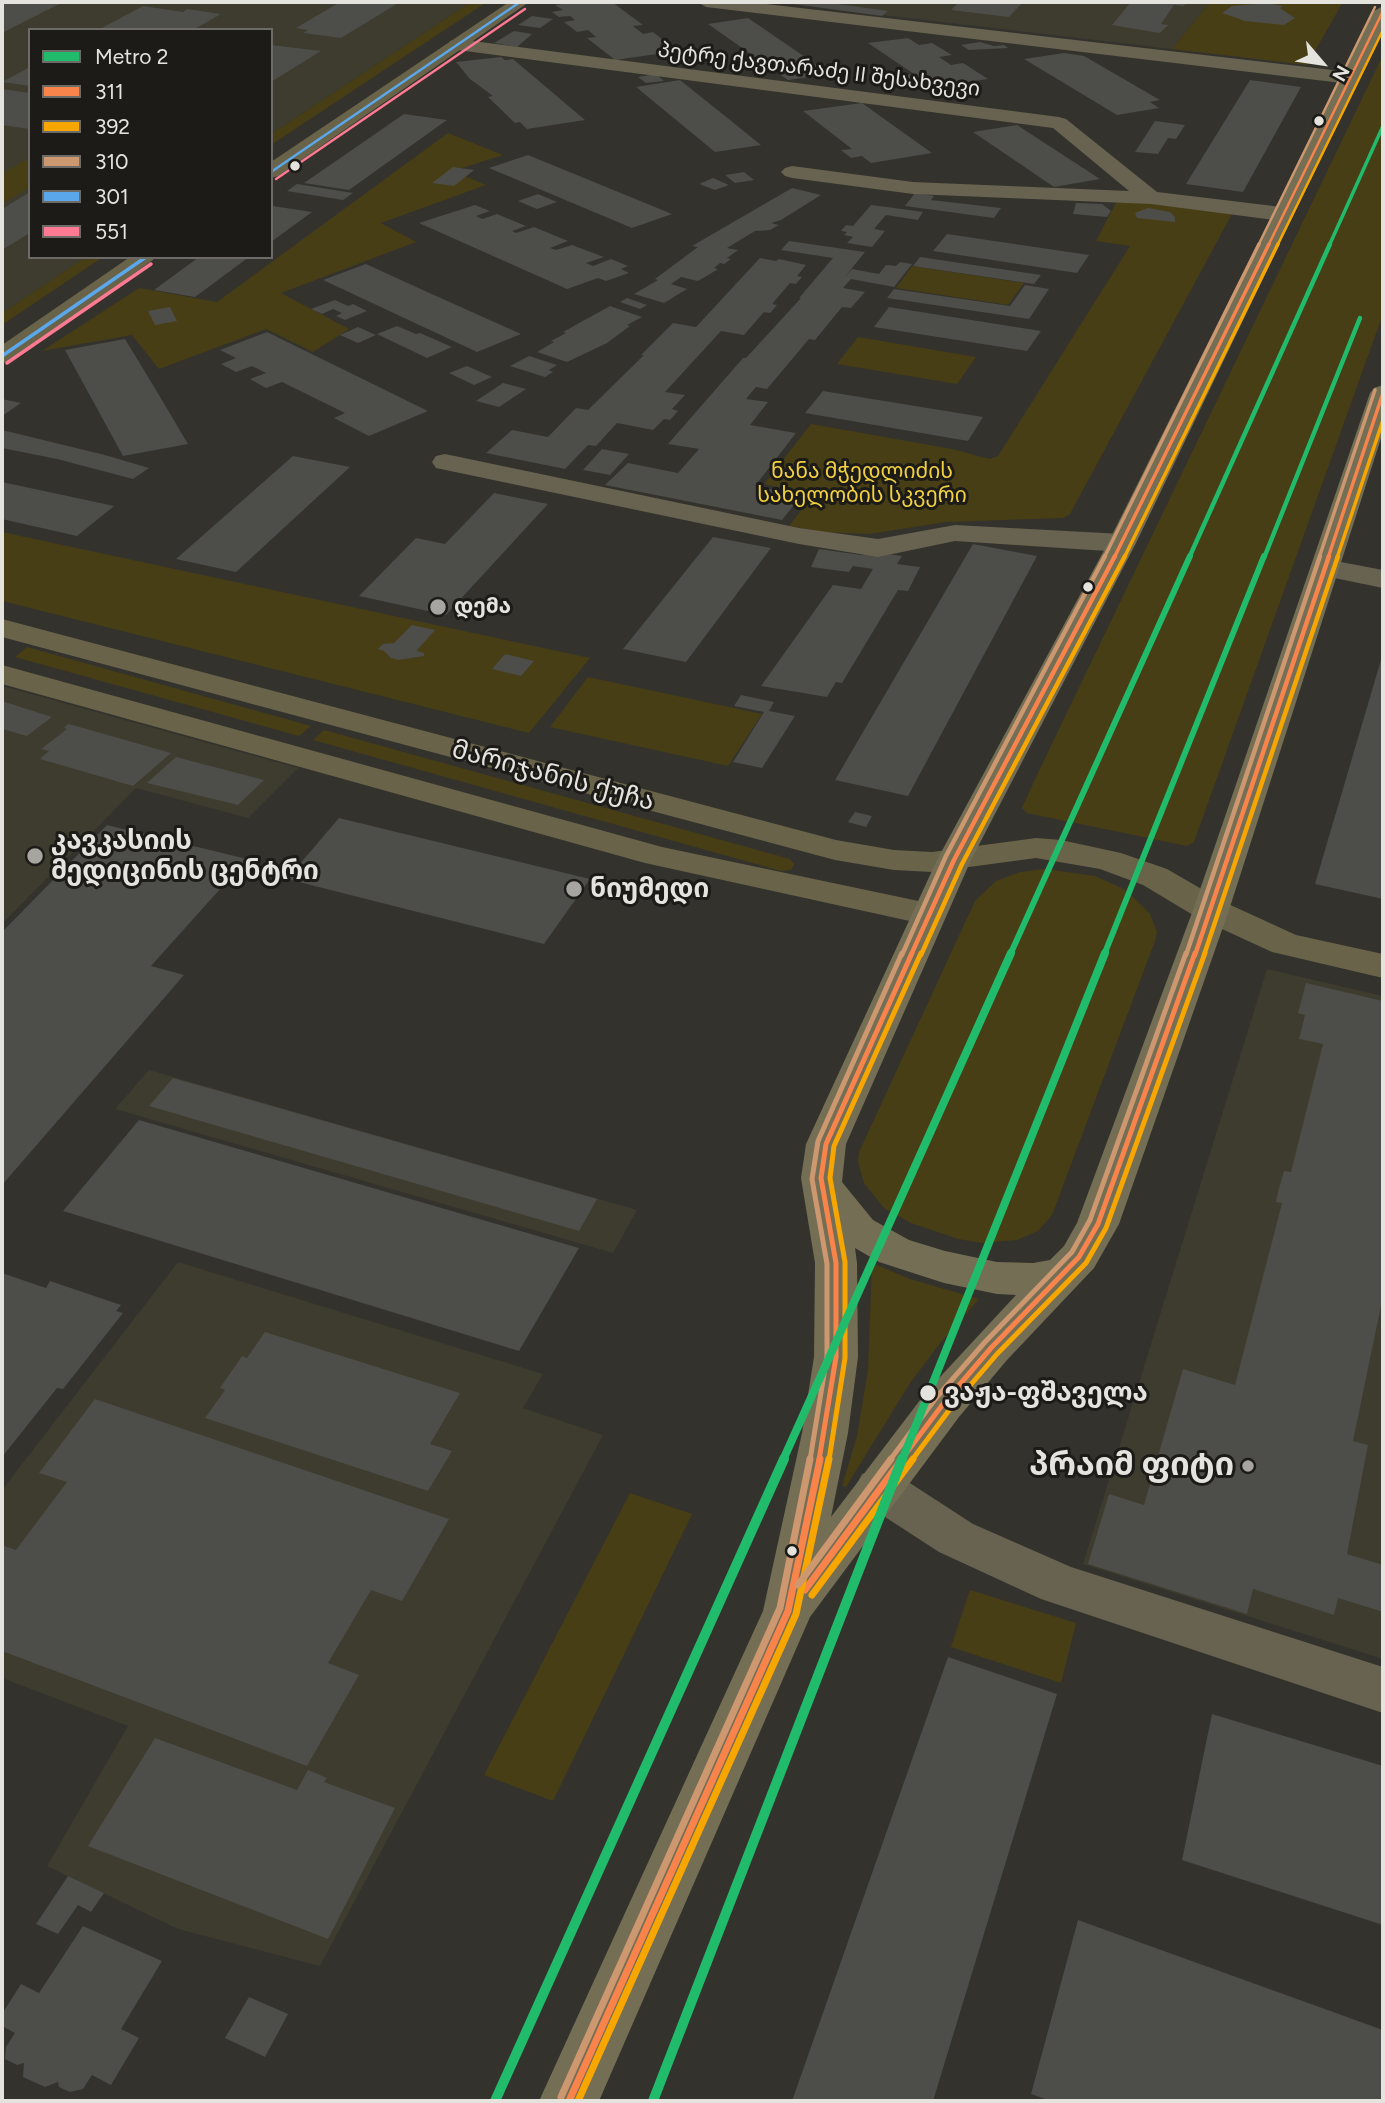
<!DOCTYPE html>
<meta charset="utf-8">
<style>
body{margin:0}
#map{position:relative;width:1385px;height:2103px;overflow:hidden;background:#33322d;font-family:Figtree,sans-serif}
canvas{display:block}
.frame{position:absolute;inset:0;border:4px solid #e5e3de;pointer-events:none}
.legend{position:absolute;left:28px;top:28px;width:245px;height:231px;box-sizing:border-box;background:#1c1b17;border:2px solid #6c6b67;margin:0;padding:9px 12px;list-style:none;font-size:21px;color:#e5e3de}
.legend li{display:flex;align-items:center;gap:14px;height:35px}
.legend b{width:35px;border:2px solid #6c6b67}
.north{position:absolute;left:1287px;top:28px;width:70px;height:70px;-webkit-text-stroke:5px #1c1b17;paint-order:stroke;rotate:119deg;font-size:19px;font-weight:700;line-height:28px;text-align:center;color:#e5e3de}
.north::after{content:'';display:block;margin:auto;width:24px;height:32px;background:#e5e3de;clip-path:polygon(50% 0,100% 100%,50% 72%,0 100%)}
</style>
<div id="map">
<canvas width="1385" height="2103"></canvas>
<div class="frame"></div>
<ul class="legend">
<li><b style="height:9px;background:#20bc6c"></b>Metro 2</li>
<li><b style="height:9px;background:#f8844c"></b>311</li>
<li><b style="height:9px;background:#f7a600"></b>392</li>
<li><b style="height:9px;background:#cd976f"></b>310</li>
<li><b style="height:9px;background:#5aa8eb"></b>301</li>
<li><b style="height:9px;background:#fe7a93"></b>551</li>
</ul>
<div class="north">N</div>
</div>
<script>
const ctx = document.querySelector('canvas').getContext('2d');
ctx.lineJoin = 'round';
function paint(path, color) { ctx.fillStyle = color; ctx.fill(path, 'evenodd'); }
const poly = rows => new Path2D(rows.map(r => 'M' + r).join(''));
function stroke(path, color, width, dash) { ctx.strokeStyle = color; ctx.lineWidth = width; ctx.lineCap = dash ? 'butt' : 'round'; ctx.setLineDash(dash || []); ctx.stroke(path); }
function drawText(font, color, halo, rows, align = 'center') {
  ctx.font = font + ' Figtree,"Noto Sans Georgian",sans-serif'; ctx.lineWidth = 6; ctx.setLineDash([]); ctx.textBaseline = 'middle'; ctx.strokeStyle = halo; ctx.fillStyle = color; for (const [text, x, y, turn = 0] of rows) {
    ctx.save(); ctx.translate(x, y); ctx.rotate((+turn || 0) * Math.PI / 180); ctx.textAlign = isNaN(turn) ? turn : align; if (halo) ctx.strokeText(text, 0, 0); ctx.fillText(text, 0, 0); ctx.restore();
  }
}
paint(poly([
 [2,2,471,2,271,134,271,30,30,30,30,257,86,257,2,313],
 [772,2,1210,2,1172,49],
 [2,686,298,768,248,818,136,788,2,924],
 [1267,969,1383,996,1383,1659,1083,1564],
 [149,1070,637,1210,613,1253,115,1109],
 [178,1262,543,1374,523,1408,603,1435,320,1966,178,1929,47,1866,128,1726,2,1678,2,1490]
]), '#3e3c2e');
paint(poly([
 [471,2,487,2,271,145,271,134],
 [1210,2,1343,2,1307,65,1172,49],
 [1383,55,1383,314,1194,842,1187,846,1027,813,1022,808,1036,777],
 [448,133,503,155,453,171,486,185,381,223,416,242,281,293,349,329,313,352,266,329,159,369,132,335,42,351,139,288,217,302],
 [30,157,30,187,2,204,2,174],
 [1117,201,1178,205,1233,212,1070,514,1063,518,946,522,869,534,825,532,789,526,814,494,764,484,811,424,952,449,990,459,998,456,1130,246,1096,241],
 [86,257,103,257,2,325,2,313],
 [912,266,1024,283,1008,305,896,288],
 [858,337,976,357,957,384,837,364],
 [2,532,590,658,529,733,2,601],
 [27,647,311,726,299,736,15,657],
 [588,677,762,714,728,766,550,727],
 [324,730,790,859,794,864,791,870,781,871,313,740],
 [1045,869,1095,876,1126,890,1150,914,1157,932,1155,941,1052,1215,1038,1231,1017,1240,982,1243,958,1239,911,1223,884,1208,864,1183,858,1162,859,1152,975,901,996,881,1020,872],
 [872,1263,910,1279,979,1299,941,1342,910,1383,846,1487,842,1486,857,1436,868,1370],
 [630,1493,692,1514,553,1801,484,1775],
 [970,1590,1076,1623,1061,1683,951,1647]
]), '#473e16');
paint(poly([
 [4,2,63,2,2,33],
 [340,2,400,2,341,38,303,33,308,30,296,28],
 [576,2,612,2,643,25,633,26,643,34,653,32,667,43,658,45,671,45,678,51,615,60,587,38,596,37,588,30,577,32,564,22,575,20,570,16,559,17,552,12,563,10,555,5],
 [779,2,823,2,888,11,882,16],
 [959,2,1023,2,1009,17,951,10],
 [1131,2,1190,2,1183,6,1174,5,1161,24,1168,25,1160,33,1112,25],
 [1266,3,1283,6,1280,8,1295,18,1284,25,1264,23,1245,21,1222,13,1232,6],
 [143,6,183,12,187,9,221,14,193,30,98,30],
 [532,16,553,19,540,28,518,25],
 [748,18,830,74,788,80,708,24],
 [514,31,532,34,517,47,494,43],
 [908,38,919,45,932,43,952,55,939,57,951,65,963,63,988,79,933,87,924,81,907,83,898,76,914,74,868,43],
 [980,42,994,46,1004,45,1008,48,969,50,961,45],
 [271,45,321,51,271,82],
 [1064,53,1084,56,1160,100,1150,102,1159,108,1117,115,1024,59],
 [501,57,505,60,513,59,585,120,527,129,520,122,515,123,488,97,493,96,470,79,456,62],
 [30,67,30,86,2,82],
 [656,74,664,81,646,83,638,77],
 [680,80,730,120,761,145,715,152,636,87],
 [1250,80,1301,87,1243,192,1186,184],
 [2,89,30,93,30,129,2,125],
 [862,103,932,153,871,163,862,156,851,158,841,150,852,149,803,111],
 [404,114,447,120,349,190,304,183],
 [1155,121,1185,125,1176,139,1168,138,1158,154,1135,152],
 [1017,125,1100,179,1054,187,973,132],
 [528,155,672,214,632,228,489,168],
 [453,167,474,170,454,186,432,183],
 [744,172,754,180,735,183,725,175],
 [713,178,729,185,715,190,699,184],
 [297,184,353,193,343,200,287,191],
 [792,188,821,195,781,220,771,223,779,225,770,230,755,231,727,248,738,250,727,258,731,259,724,264,720,263,714,268,718,269,710,274,698,281,681,277,671,284,687,289,664,303,634,294,658,280,655,279,698,247,692,246],
 [30,192,30,233,2,250,2,209],
 [915,193,934,196,931,200,1001,208,994,218,905,206],
 [538,194,557,202,537,209,518,201],
 [1076,203,1102,204,1111,211,1107,217,1073,214],
 [475,205,490,211,476,216,482,219,497,214,526,226,512,231,516,233,534,227,568,241,550,248,556,250,572,245,604,257,586,263,593,266,611,259,628,266,621,269,629,273,606,281,598,278,567,289,419,223],
 [871,205,902,209,923,212,918,220,886,215,874,229,885,231,872,247,847,243,853,237,844,235,847,232,841,231,846,225,853,226],
 [273,206,312,212,271,242],
 [1148,208,1170,212,1175,217,1175,222,1137,218,1135,213],
 [947,234,1089,255,1077,273,933,251],
 [789,241,865,252,844,278,852,269,879,274,886,265,896,266,900,262,912,264,894,287,851,279,843,288,865,292,851,308,842,307,815,340,809,339,767,389,756,387,746,399,768,402,750,425,796,433,755,486,802,495,782,520,605,485,628,463,678,473,699,449,668,444,743,358,746,358,801,298,799,298,833,258,781,250],
 [199,257,249,257,195,297,154,290],
 [920,257,1041,275,1034,284,913,266],
 [760,258,776,261,779,259,806,265,797,276,802,277,796,284,790,283,772,304,777,305,770,313,764,312,744,335,721,331,665,392,685,395,672,409,678,411,670,420,664,419,653,430,617,423,596,446,588,445,565,469,486,453,512,430,548,437,576,408,588,410,644,355,641,355,673,323,696,327],
 [366,264,425,291,521,334,477,352,323,280],
 [1025,285,1049,289,1029,319,887,298,894,289,1010,306],
 [627,298,647,305,640,309,620,302],
 [335,300,348,306,353,304,367,311,345,320,336,316,342,313,333,309,322,314,311,309],
 [610,306,642,317,627,325,630,326,607,343,567,362,537,352,554,342,551,341,566,333,563,332],
 [170,307,177,321,155,325,148,311],
 [889,307,1041,331,1027,351,874,327],
 [397,326,416,334,420,333,452,347,427,358,377,334],
 [358,327,376,335,358,343,340,335],
 [267,332,328,362,428,411,369,436,334,418,345,413,282,382,266,388,250,379,266,373,252,366,236,372,221,364,236,358,220,350],
 [125,339,156,390,188,444,123,456,65,350],
 [529,356,557,365,549,370,553,372,545,377,510,366],
 [467,366,492,377,474,385,449,373],
 [503,383,526,389,499,407,476,401],
 [823,391,983,417,968,441,805,413],
 [2,399,21,403,2,416],
 [2,430,105,455,149,468,133,479,57,459,2,448],
 [602,449,629,454,610,475,583,470],
 [293,456,350,467,236,572,176,559],
 [2,482,91,501,114,506,77,536,2,519],
 [840,492,857,497,850,503,833,498],
 [494,493,548,504,446,615,359,596,416,538,445,544],
 [713,537,771,548,686,662,623,649],
 [973,544,1037,556,908,796,835,780],
 [819,549,861,555,880,553,902,556,897,564,920,567,908,591,898,590,842,683,836,682,827,697,761,686,833,585,861,589,873,569,853,566,849,572,811,567],
 [412,625,435,630,418,649,417,651,424,653,424,656,398,660,391,658,384,651,378,649,383,644,394,643],
 [1383,653,1383,899,1315,884],
 [505,654,534,661,521,676,492,669],
 [741,695,774,702,769,711,795,716,762,768,733,762,764,712,734,706],
 [2,701,52,717,27,736,2,729],
 [68,724,76,726,171,753,133,786,40,759,49,751,41,749,67,729,64,728],
 [176,757,264,780,238,805,147,783],
 [855,812,872,816,866,827,848,822],
 [339,818,590,879,544,944,287,879],
 [107,825,247,859,151,966,184,975,2,1185,2,932],
 [1306,983,1383,1001,1383,1296,1353,1441,1368,1445,1347,1554,1383,1565,1383,1612,1338,1598,1334,1615,1253,1589,1247,1614,1088,1564,1109,1494,1144,1505,1183,1369,1235,1385,1282,1203,1276,1202,1278,1192,1284,1171,1291,1172,1323,1044,1299,1039,1305,1015,1298,1013],
 [173,1078,244,1098,597,1199,579,1231,149,1106],
 [139,1120,579,1248,519,1351,63,1211],
 [2,1273,46,1288,50,1281,121,1305,116,1311,123,1313,63,1389,57,1388,2,1457],
 [265,1332,460,1393,430,1444,452,1451,428,1491,205,1418,225,1390,220,1388,242,1356,247,1358],
 [95,1399,449,1519,402,1601,371,1590,328,1663,359,1675,307,1766,2,1651,2,1545,16,1550,67,1482,39,1473],
 [948,1657,1057,1694,933,2101,792,2101],
 [1212,1714,1383,1766,1383,1925,1182,1860],
 [155,1738,297,1790,308,1770,327,1778,324,1782,395,1808,328,1939,88,1846],
 [68,1876,104,1893,91,1912,78,1905,58,1934,36,1924],
 [1078,1920,1383,2030,1383,2101,1051,2101,1031,2094],
 [83,1926,162,1961,121,2029,139,2038,111,2085,92,2075,83,2089,70,2092,59,2087,58,2082,45,2087,23,2077,24,2063,17,2065,5,2059,6,2047,15,2033,2,2026,2,2014,21,1984,39,1993],
 [249,1997,288,2014,265,2057,225,2038]
]), '#4d4d49');
paint(poly([
 [697,2,749,2,1350,72,1360,78,1350,84,706,7,697,2],
 [457,39,1059,117,1066,119,1157,192,1282,207,1290,209,1293,214,1290,219,1282,221,1151,204,913,194,792,178,785,176,781,172,785,168,792,166,913,182,1129,191,1053,128,450,49,448,45,450,41,457,39],
 [445,454,799,528,878,539,955,525,1122,534,1132,537,1136,543,1132,549,1122,552,955,541,878,557,799,544,436,468,432,462,436,456,445,454],
 [1325,559,1383,570,1383,588,1315,574,1311,568,1315,562,1325,559],
 [879,1469,896,1474,973,1524,1071,1567,1383,1667,1383,1713,1041,1599,939,1552,862,1502,855,1488,862,1474,879,1469]
]), '#686350');
paint(poly([
 [509,2,529,2,278,176,271,178,271,162,509,2],
 [130,257,157,257,11,361,2,363,2,345,130,257],
 [2,619,836,840,894,850,932,852,1036,838,1061,840,1121,853,1167,869,1224,902,1296,935,1383,954,1383,978,1272,952,1198,918,1143,885,1100,869,1036,858,932,872,894,870,835,860,2,637,2,619],
 [2,665,662,847,928,903,941,906,946,914,941,922,928,925,645,863,2,684,2,665]
]), '#696349');
paint(poly([
 [1383,6,1383,29,1136,543,971,860,846,1144,842,1182,873,1220,909,1240,945,1251,997,1262,1033,1263,1050,1260,1064,1246,1077,1223,1193,910,1370,393,1374,388,1383,385,1383,432,1229,910,1119,1224,1094,1268,1007,1360,959,1417,810,1617,599,2101,539,2101,763,1611,802,1433,814,1357,815,1263,801,1178,806,1144,937,860,1108,543,1374,11,1383,6],
 [855,1248,879,1262,944,1283,997,1294,1016,1295,927,1391,831,1517,848,1433,858,1357,857,1263,855,1248]
]), '#746e55');
stroke(poly([
 [1268,246,1383,11]
]), '#f8844c', 2.5);
stroke(poly([
 [1114,558,1269,244],
 [1328,558,1383,393]
]), '#f8844c', 3.5);
stroke(poly([
 [911,955,954,860,1115,556],
 [1195,955,1329,556]
]), '#f8844c', 4.5);
stroke(poly([
 [819,1460,836,1357,836,1263,821,1178,826,1144,912,953],
 [901,1460,943,1404,991,1348,1079,1257,1098,1224,1195,953]
]), '#f8844c', 5);
stroke(poly([
 [805,1590,902,1459],
 [569,2101,788,1611,820,1459]
]), '#f8844c', 7);
stroke(poly([
 [1277,246,1383,30]
]), '#f7a600', 2.5);
stroke(poly([
 [1124,558,1278,244],
 [1337,558,1383,420]
]), '#f7a600', 3.5);
stroke(poly([
 [921,955,962,864,1125,556],
 [1204,955,1338,556]
]), '#f7a600', 4.5);
stroke(poly([
 [829,1460,845,1358,845,1262,830,1178,834,1146,921,953],
 [912,1460,950,1409,997,1354,1086,1263,1106,1228,1205,953]
]), '#f7a600', 5);
stroke(poly([
 [812,1595,913,1459],
 [578,2101,796,1614,829,1459]
]), '#f7a600', 7);
stroke(poly([
 [1258,246,1375,7]
]), '#cd976f', 2.5);
stroke(poly([
 [1104,558,1259,244],
 [1319,558,1375,390]
]), '#cd976f', 3.5);
stroke(poly([
 [902,955,946,856,1105,556],
 [1186,955,1320,556]
]), '#cd976f', 4.5);
stroke(poly([
 [810,1460,827,1356,827,1264,812,1179,818,1141,902,953],
 [890,1460,936,1398,985,1342,1072,1252,1090,1220,1186,953]
]), '#cd976f', 5);
stroke(poly([
 [798,1585,891,1459],
 [561,2097,780,1608,810,1459]
]), '#cd976f', 7);
stroke(poly([
 [271,172,520,2]
]), '#5aa8eb', 2.5);
stroke(poly([
 [2,356,146,257]
]), '#5aa8eb', 3.5);
stroke(poly([
 [276,179,525,9]
]), '#fe7a93', 2.5);
stroke(poly([
 [7,363,151,264]
]), '#fe7a93', 3.5);
stroke(poly([
 [1329,246,1383,126]
]), '#20bc6c', 3.5);
stroke(poly([
 [1189,558,1330,244],
 [1264,558,1360,318]
]), '#20bc6c', 4.5);
stroke(poly([
 [1010,955,1190,556],
 [1104,955,1264,556]
]), '#20bc6c', 6);
stroke(poly([
 [783,1460,1011,953],
 [902,1460,1105,953]
]), '#20bc6c', 8);
stroke(poly([
 [495,2101,784,1459],
 [653,2101,902,1459]
]), '#20bc6c', 10);
for (const [x, y, r, color] of [
 [1319,121,6,"#e5e3de"],
 [295,166,6,"#e5e3de"],
 [1088,587,6,"#e5e3de"],
 [438,607,9,"#a7a5a0"],
 [35,856,9,"#a7a5a0"],
 [574,889,9,"#a7a5a0"],
 [928,1393,9,"#e5e3de"],
 [1248,1466,7,"#a7a5a0"],
 [792,1551,6,"#e5e3de"]
]) { const dot = new Path2D(); dot.arc(x, y, r, 0, 2 * Math.PI); ctx.fillStyle = color; ctx.fill(dot); stroke(dot, '#1c1b17', 2.5); }
drawText('21px', '#e5e3de', '#1c1b17', [
 ["პეტრე ქავთარაძე II შესახვევი",819,70,7]
]);
drawText('21px', '#f2d140', '#1c1b17', [
 ["ნანა მჭედლიძის",862,472],
 ["სახელობის სკვერი",862,496]
]);
drawText('bold 21px', '#e5e3de', '#1c1b17', [
 ["დემა",454,607]
], 'left');
drawText('26px', '#e5e3de', '#1c1b17', [
 ["მარიჯანის ქუჩა",553,776,15]
]);
drawText('bold 26px', '#e5e3de', '#1c1b17', [
 ["კავკასიის",51,841],
 ["მედიცინის ცენტრი",51,871],
 ["ნიუმედი",590,889]
], 'left');
drawText('bold 26px', '#e5e3de', '#1c1b17', [
 ["ვაჟა-ფშაველა",944,1393]
], 'left');
drawText('bold 32px', '#e5e3de', '#1c1b17', [
 ["პრაიმ ფიტი",1234,1466]
], 'right');
</script>
